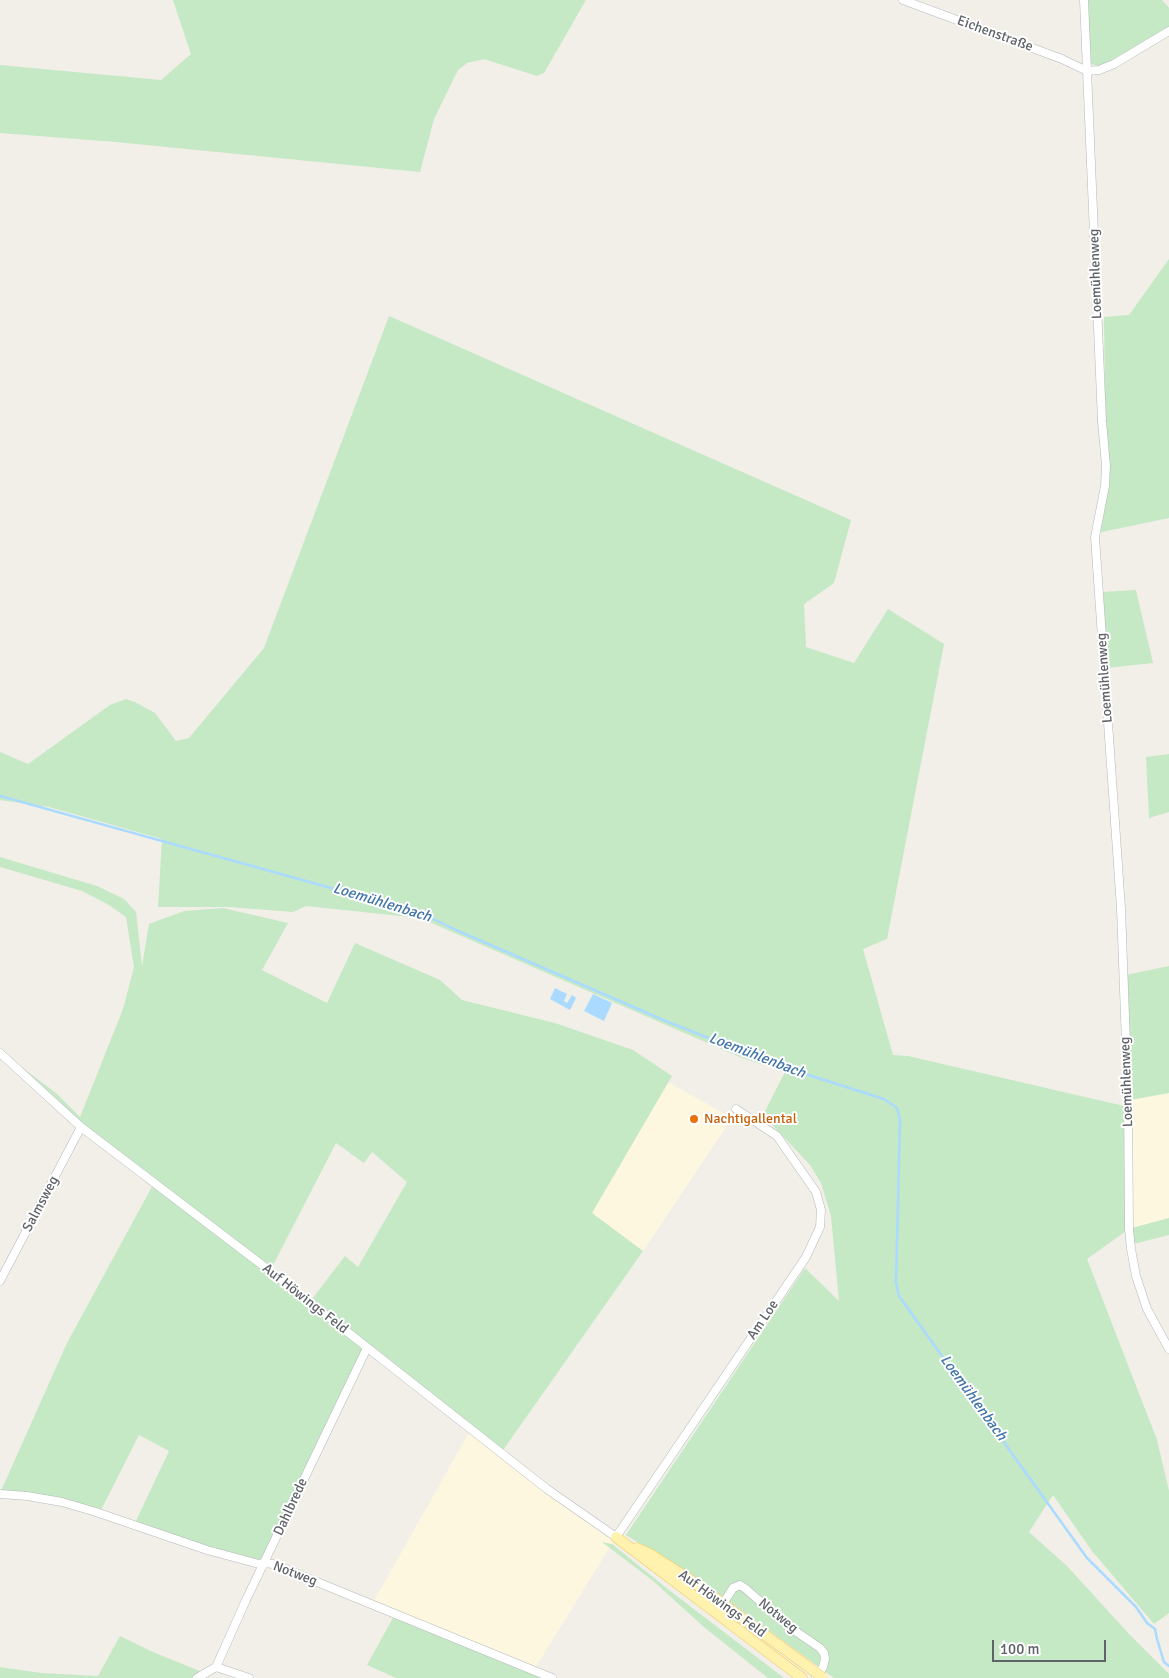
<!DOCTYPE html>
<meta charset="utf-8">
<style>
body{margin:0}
#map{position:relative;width:1169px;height:1678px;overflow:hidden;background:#f1efe8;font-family:Signika,sans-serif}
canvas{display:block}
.scale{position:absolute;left:992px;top:1640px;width:114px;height:22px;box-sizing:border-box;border:2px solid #5f6368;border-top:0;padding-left:6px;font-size:15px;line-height:18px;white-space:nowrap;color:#5f6368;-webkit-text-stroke:4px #fff;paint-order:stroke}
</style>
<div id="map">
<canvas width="1169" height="1678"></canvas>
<div class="scale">100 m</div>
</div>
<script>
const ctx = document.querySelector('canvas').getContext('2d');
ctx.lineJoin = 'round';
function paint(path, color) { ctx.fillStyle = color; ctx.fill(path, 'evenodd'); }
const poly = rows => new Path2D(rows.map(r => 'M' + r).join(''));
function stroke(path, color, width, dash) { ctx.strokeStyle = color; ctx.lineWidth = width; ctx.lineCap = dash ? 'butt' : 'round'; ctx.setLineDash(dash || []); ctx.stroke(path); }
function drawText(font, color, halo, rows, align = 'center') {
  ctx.font = font + ' Signika,sans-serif'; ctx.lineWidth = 4; ctx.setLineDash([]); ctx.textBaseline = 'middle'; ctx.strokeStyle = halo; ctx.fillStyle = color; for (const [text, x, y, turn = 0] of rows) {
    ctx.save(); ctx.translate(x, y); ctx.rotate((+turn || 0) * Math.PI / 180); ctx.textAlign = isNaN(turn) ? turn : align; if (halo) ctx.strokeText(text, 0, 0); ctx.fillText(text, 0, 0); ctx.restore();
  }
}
paint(poly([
 [668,1082,732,1118,643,1251,592,1213],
 [1169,1093,1169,1218,1132,1228,1130,1100],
 [471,1429,616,1537,535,1668,432,1627,374,1601]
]), '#fef7e0');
paint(poly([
 [173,0,586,0,544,73,537,76,484,59,467,63,458,70,434,119,420,172,116,142,0,133,0,65,161,80,191,54],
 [1087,0,1162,0,1169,8,1169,27,1112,60,1099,66,1094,65,1090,63],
 [1169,259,1169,518,1102,532,1097,529,1106,466,1104,317,1129,315],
 [389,316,851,520,834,583,804,604,806,647,854,663,888,609,944,644,887,939,863,949,893,1055,908,1056,1124,1106,1126,1231,1087,1259,1157,1440,1169,1491,1169,1613,1154,1624,1092,1551,1053,1495,1029,1532,1067,1566,1129,1634,1169,1674,1169,1678,834,1678,712,1589,626,1535,805,1268,839,1301,831,1216,821,1183,810,1165,763,1115,785,1072,742,1058,420,918,306,906,293,912,229,907,158,907,162,839,49,807,0,800,0,752,28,764,110,705,126,699,135,702,155,713,176,741,189,738,264,648],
 [1136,590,1153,663,1107,668,1102,592],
 [1169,754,1169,812,1149,818,1146,757],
 [0,857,97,886,124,899,136,912,142,966,149,924,184,911,223,908,288,923,262,970,327,1003,355,943,440,980,462,1000,555,1023,633,1050,672,1076,592,1213,643,1251,501,1453,367,1348,264,1561,258,1563,135,1523,169,1451,139,1435,100,1512,1,1491,67,1343,154,1183,149,1185,81,1127,16,1063,56,1093,80,1117,123,1009,134,967,126,917,109,905,82,891,0,867],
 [336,1143,364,1163,372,1152,407,1182,358,1267,345,1256,309,1303,270,1271],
 [1169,966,1169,1093,1130,1100,1126,975],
 [1169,1218,1169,1235,1133,1244,1132,1228],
 [602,1542,612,1544,665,1587,784,1678,768,1678,705,1628,652,1580],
 [394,1616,538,1675,540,1678,396,1678,367,1665],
 [120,1636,153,1652,202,1672,193,1678,0,1678,0,1667,41,1673,98,1676]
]), '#c5e8c5');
paint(poly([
 [555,988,567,994,564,1001,567,1003,572,995,576,998,570,1010,550,999],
 [593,994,612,1003,604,1021,584,1011]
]), '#aadaff');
stroke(poly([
 [0,796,421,913,456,930,668,1022,780,1066,884,1099,897,1108,900,1120,896,1283,899,1296,1087,1558,1136,1607,1147,1623,1155,1629,1157,1639,1164,1662,1169,1666]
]), '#aadaff', 2.5);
const minor = poly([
 [903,0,1062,59,1087,71,1099,70,1114,64,1169,31],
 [1084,0,1102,421,1106,466,1105,486,1095,537,1121,908,1128,1098,1129,1229,1131,1249,1136,1276,1147,1309,1169,1349],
 [0,1053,81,1127,270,1271,547,1489,616,1537,806,1257,820,1227,821,1210,816,1192,777,1136,736,1109],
 [0,1281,81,1127],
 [0,1494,27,1496,62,1502,96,1512,207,1550,259,1564,264,1563,273,1564,552,1678],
 [717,1613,733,1588,740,1585,746,1589,788,1626,820,1648,824,1653,825,1659,823,1667,816,1678],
 [197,1678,216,1667],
 [249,1678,216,1667,246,1600,367,1348]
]);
const major = poly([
 [616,1537,802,1678],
 [637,1548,650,1554,689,1579,806,1665]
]);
stroke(minor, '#b5b8bc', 9);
stroke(major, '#f2c960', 11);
stroke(minor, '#fff', 8);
stroke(major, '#fff2af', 10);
const majorBridge = poly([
 [806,1665,823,1678]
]);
stroke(majorBridge, '#f2c960', 11, []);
stroke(majorBridge, '#fff2af', 10);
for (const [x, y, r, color] of [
 [694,1119,5,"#e8710a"]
]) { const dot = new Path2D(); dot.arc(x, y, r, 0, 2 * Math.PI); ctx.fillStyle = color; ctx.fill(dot); stroke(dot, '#fff', 2); }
drawText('14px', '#5f6368', '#fff', [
 ["Eichenstraße",995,34,20],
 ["Loemühlenweg",1096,274,-92],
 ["Loemühlenweg",1105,678,-94],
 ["Loemühlenweg",1127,1082,-92],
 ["Salmsweg",41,1204,-62],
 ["Auf Höwings Feld",305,1299,38],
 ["Am Loe",763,1320,-56],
 ["Dahlbrede",291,1507,-65],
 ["Notweg",295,1574,21],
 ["Auf Höwings Feld",722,1604,36],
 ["Notweg",778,1616,39]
]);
drawText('14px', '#c56008', '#fff', [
 ["Nachtigallental",704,1119]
], 'left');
drawText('italic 15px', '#4174aa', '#fff', [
 ["Loemühlenbach",382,903,17],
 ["Loemühlenbach",757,1056,21],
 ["Loemühlenbach",973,1398,54]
]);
</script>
